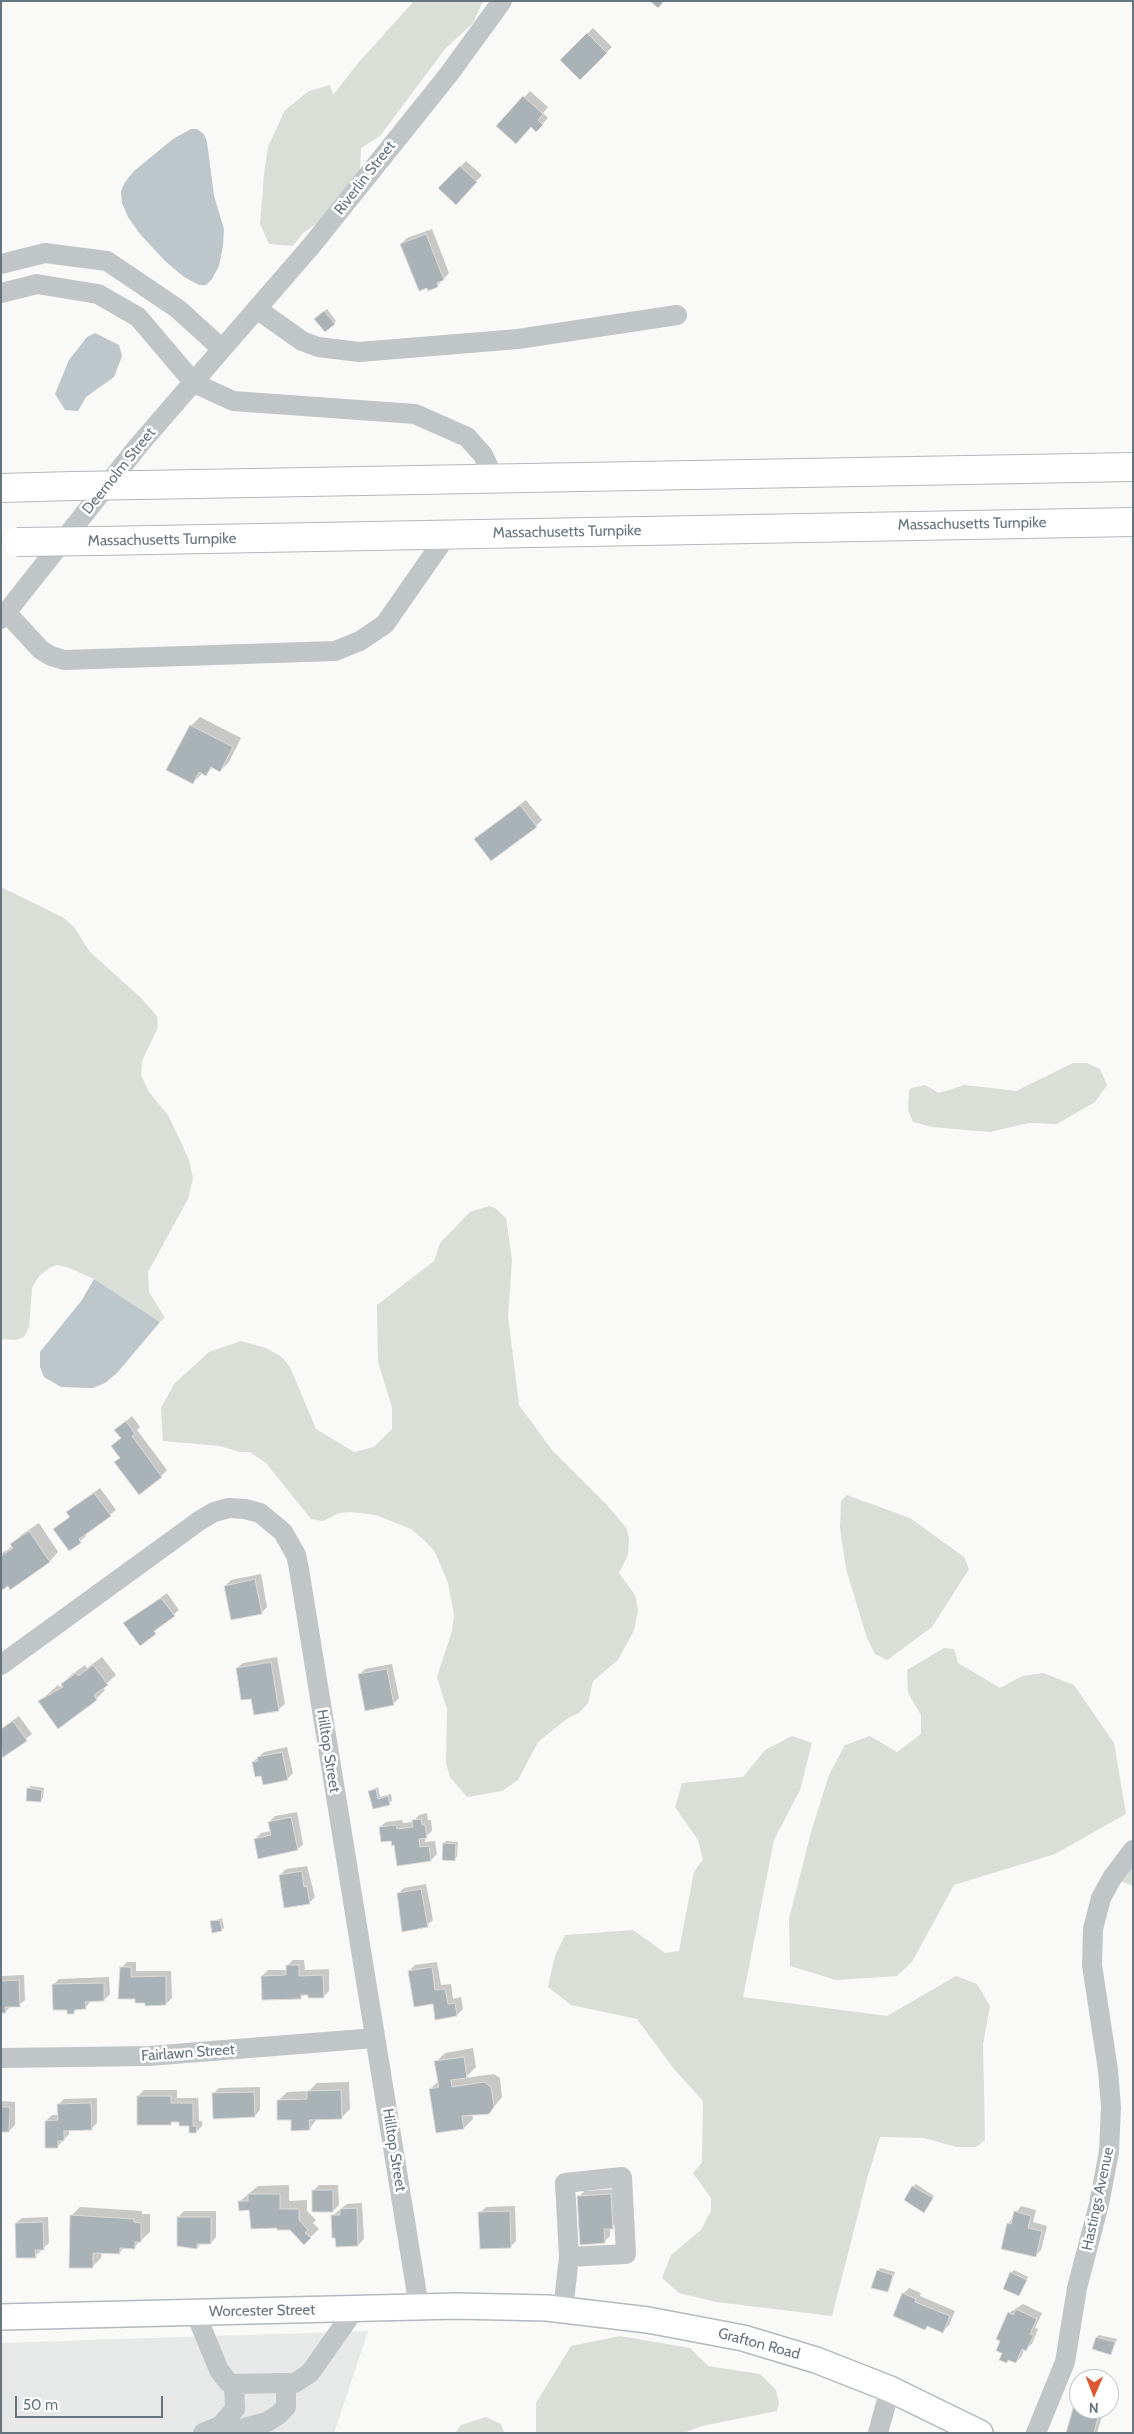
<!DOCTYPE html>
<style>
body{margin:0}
#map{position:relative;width:1134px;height:2434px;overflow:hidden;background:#f9f9f7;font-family:Cabin,sans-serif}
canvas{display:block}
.frame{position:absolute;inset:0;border:2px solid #657580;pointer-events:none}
.north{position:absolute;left:1069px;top:2369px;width:50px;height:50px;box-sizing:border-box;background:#fff;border:1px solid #c1c8cc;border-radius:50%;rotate:181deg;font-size:14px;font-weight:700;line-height:20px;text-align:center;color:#657580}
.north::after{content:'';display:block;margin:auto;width:18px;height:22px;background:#de5831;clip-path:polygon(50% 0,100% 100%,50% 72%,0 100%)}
.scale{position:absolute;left:15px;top:2396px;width:148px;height:22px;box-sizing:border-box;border:2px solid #657580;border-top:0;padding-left:6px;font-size:15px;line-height:18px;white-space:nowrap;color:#657580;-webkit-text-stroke:4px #fff;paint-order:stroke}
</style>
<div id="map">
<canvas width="1134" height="2434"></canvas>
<div class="frame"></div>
<div class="north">N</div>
<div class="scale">50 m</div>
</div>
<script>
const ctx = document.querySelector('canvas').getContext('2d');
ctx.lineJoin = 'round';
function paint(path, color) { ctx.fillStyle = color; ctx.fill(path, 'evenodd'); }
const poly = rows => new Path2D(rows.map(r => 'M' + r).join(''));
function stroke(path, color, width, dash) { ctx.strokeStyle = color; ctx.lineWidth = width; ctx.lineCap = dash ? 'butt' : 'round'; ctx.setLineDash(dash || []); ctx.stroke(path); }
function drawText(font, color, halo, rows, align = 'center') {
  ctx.font = font + ' Cabin,sans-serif'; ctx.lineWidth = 5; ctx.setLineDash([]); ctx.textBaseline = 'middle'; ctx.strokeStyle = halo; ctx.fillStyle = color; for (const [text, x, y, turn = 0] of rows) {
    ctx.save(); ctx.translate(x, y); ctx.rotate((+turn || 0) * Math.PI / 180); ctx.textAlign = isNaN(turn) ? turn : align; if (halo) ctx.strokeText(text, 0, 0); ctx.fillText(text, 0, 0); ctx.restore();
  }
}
paint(poly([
 [368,2331,334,2433,1,2433,1,2343]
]), '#e7e8e8');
paint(poly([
 [414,1,483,1,473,23,445,49,380,136,361,148,360,171,332,213,303,233,293,246,269,244,260,224,264,174,268,147,285,110,309,91,330,85,333,95,359,62],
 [1,887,64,918,74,927,90,952,140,997,157,1016,158,1027,142,1061,141,1075,149,1092,168,1115,179,1138,189,1160,193,1178,188,1199,148,1272,149,1292,165,1318,160,1322,94,1279,67,1267,57,1265,51,1267,39,1276,32,1288,29,1327,24,1337,16,1340,1,1339],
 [1073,1063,1087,1063,1100,1069,1107,1085,1095,1102,1057,1124,1029,1123,990,1132,932,1127,913,1122,908,1110,909,1090,912,1088,925,1085,939,1093,965,1085,1016,1091],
 [489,1206,495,1208,506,1218,512,1260,508,1316,519,1405,552,1450,607,1505,627,1529,629,1539,628,1555,619,1573,635,1595,638,1610,634,1630,618,1660,593,1681,588,1703,579,1713,568,1718,538,1742,518,1780,502,1791,467,1797,450,1777,446,1763,447,1709,437,1677,452,1631,454,1614,448,1583,435,1552,424,1540,411,1529,376,1515,350,1512,339,1513,323,1521,311,1519,266,1463,250,1452,240,1452,220,1446,163,1441,161,1408,174,1384,209,1352,241,1341,266,1348,282,1357,290,1367,316,1429,354,1452,374,1447,392,1429,392,1407,378,1362,377,1305,434,1261,440,1243,470,1212],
 [847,1495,910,1518,964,1557,969,1569,932,1627,887,1660,875,1654,867,1638,846,1569,840,1528,841,1501],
 [944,1648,954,1649,958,1663,1000,1688,1022,1676,1043,1673,1074,1685,1114,1743,1126,1814,1055,1854,954,1885,912,1962,897,1976,836,1980,790,1966,789,1919,811,1832,829,1775,845,1745,870,1736,897,1752,921,1734,921,1715,908,1693,907,1670],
 [792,1736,812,1743,800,1790,774,1840,743,1997,887,2016,956,1976,977,1984,990,2006,983,2044,985,2140,976,2147,956,2147,924,2138,880,2137,868,2175,832,2316,716,2302,679,2293,662,2278,671,2255,701,2230,711,2211,711,2198,693,2173,702,2162,703,2101,674,2069,637,2019,571,2005,548,1987,555,1956,565,1935,633,1930,665,1953,679,1951,694,1872,703,1859,698,1840,675,1807,682,1783,743,1777,765,1750],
 [1133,1851,1133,1886,1116,1879],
 [620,2336,690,2348,708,2366,760,2374,776,2390,779,2403,777,2411,702,2426,683,2433,536,2433,536,2403,571,2346],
 [486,2417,501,2424,504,2433,455,2433,461,2425]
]), '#d9ded6');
paint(poly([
 [191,129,197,129,204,134,207,142,214,196,224,229,223,246,219,266,212,279,206,285,199,285,184,277,165,261,140,234,128,217,122,203,121,191,125,182,134,171,173,139],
 [95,333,119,345,122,356,114,377,86,397,78,411,65,410,55,394,69,360,87,337],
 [94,1279,160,1322,117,1373,105,1383,93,1388,61,1387,44,1377,40,1367,40,1352,82,1300]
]), '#bcc6cb');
paint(poly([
 [593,28,612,47,580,78,561,60],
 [530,91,548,107,543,113,548,118,536,131,531,126,498,126],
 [466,161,482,175,462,197,440,188],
 [432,229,449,273,437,286,401,244,407,238],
 [327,309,336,321,325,331,318,317],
 [200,717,241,738,229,762,220,771,213,767,206,774,203,773,193,782,191,726],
 [526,800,542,820,536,826,476,839],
 [132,1416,140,1427,137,1430,167,1470,161,1476,121,1457,112,1446,122,1437,116,1430],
 [100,1488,116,1510,85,1534,86,1536,70,1550,55,1529,70,1516,68,1513,73,1507],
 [39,1523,58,1552,50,1561,10,1588,8,1584,1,1589,1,1554,13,1546,12,1544,21,1535],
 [261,1574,267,1607,262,1612,225,1586,231,1580],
 [167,1593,179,1610,140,1644,125,1623],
 [102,1657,116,1675,103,1687,105,1690,96,1699,58,1727,40,1701,58,1685,60,1687,63,1685,62,1684,71,1675,85,1665,87,1668],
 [277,1657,285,1704,279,1709,252,1697,237,1668,243,1663],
 [392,1664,399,1698,393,1704,360,1674,365,1669],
 [19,1716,32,1734,3,1757,1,1729],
 [287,1747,293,1773,287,1779,262,1774,253,1762,264,1752],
 [31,1786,44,1788,43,1798,40,1801,28,1789],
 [378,1787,380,1797,391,1794,392,1801,374,1808,369,1791],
 [297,1812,303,1844,298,1849,255,1839,261,1833,271,1831,269,1822,275,1816],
 [427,1813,428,1820,431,1820,432,1831,425,1837,425,1842,435,1841,437,1854,431,1860,395,1843,380,1827,386,1822,402,1820,403,1823,413,1822,419,1815],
 [446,1841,458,1842,457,1857,454,1859,444,1844],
 [307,1866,315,1897,309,1903,280,1875,286,1869],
 [426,1884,433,1920,427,1925,399,1893,404,1888],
 [222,1918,224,1928,221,1930,211,1922],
 [293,1960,304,1960,305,1970,329,1969,329,1991,324,1996,304,1994,300,1998,262,1976,268,1970,287,1970,287,1966],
 [127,1962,136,1962,136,1971,171,1971,172,1998,166,2004,147,2004,121,1968],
 [437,1962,441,1985,451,1984,453,1999,461,1997,463,2009,457,2015,409,1971,415,1965],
 [24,1975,25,2000,19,2005,11,2006,5,2012,1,2012,1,1976],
 [109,1977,110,1994,104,2000,91,2001,85,2008,78,2008,73,2013,53,1985,59,1979],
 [473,2048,476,2067,465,2078,494,2074,500,2078,502,2097,489,2113,472,2114,473,2119,464,2128,430,2089,439,2081,436,2062,445,2053],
 [349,2082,350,2109,341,2118,318,2118,309,2129,292,2119,278,2101,287,2092,309,2091,317,2083],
 [260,2087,260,2110,255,2116,213,2094,219,2088],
 [144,2090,177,2090,177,2098,198,2098,199,2121,202,2121,202,2126,196,2132,190,2125,180,2121,173,2121,170,2123,138,2096],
 [97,2098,97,2123,91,2129,69,2129,69,2134,57,2147,46,2121,52,2115,59,2115,58,2105,64,2099],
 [1,2101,15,2102,15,2125,9,2131,1,2131],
 [916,2184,934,2196,927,2209,913,2187],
 [289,2185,289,2201,307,2200,307,2211,316,2220,313,2223,319,2229,304,2243,291,2229,278,2227,239,2202,258,2186],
 [319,2185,338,2185,339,2205,333,2211,313,2191],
 [617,2189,618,2222,610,2228,610,2236,604,2242,579,2197,584,2191],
 [362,2203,364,2239,358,2245,332,2216,347,2204],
 [515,2206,516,2241,510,2247,480,2213,486,2207],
 [1021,2206,1036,2210,1033,2222,1047,2226,1041,2250,1035,2256,1008,2224],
 [80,2207,142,2211,142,2214,150,2214,150,2232,134,2247,125,2247,120,2252,102,2252,101,2258,92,2267,71,2216],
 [184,2211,216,2211,216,2237,211,2243,201,2243,197,2248,178,2217],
 [48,2217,49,2243,35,2256,16,2223,22,2218],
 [880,2268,895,2272,888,2291,878,2271],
 [1014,2270,1028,2277,1019,2295,1011,2273],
 [909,2288,921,2293,920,2296,955,2311,949,2325,943,2331,928,2325,925,2329,903,2294],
 [1023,2304,1042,2313,1035,2328,1038,2329,1032,2344,1024,2349,1022,2356,1016,2362,1010,2359,1007,2362,1003,2352,1009,2313],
 [1099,2335,1117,2339,1111,2353,1097,2337],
 [1078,2394,1079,2409,1104,2409,1097,2433,1067,2433]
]), '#0003');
const building = poly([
 [650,1,664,1,658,8,650,1],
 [587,33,607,53,580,80,560,60,587,33],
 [523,96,543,114,538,120,543,125,536,132,531,127,516,144,496,126,523,96],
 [460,166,477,182,456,205,438,188,460,166],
 [426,234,444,280,437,283,438,287,428,291,427,288,419,291,400,244,426,234],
 [324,311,335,324,325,332,314,319,324,311],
 [190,725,233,747,220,772,211,767,206,776,199,772,193,784,166,770,190,725],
 [520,805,537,827,491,861,474,839,520,805],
 [126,1421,135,1434,132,1436,162,1477,139,1495,114,1462,120,1458,111,1446,121,1438,114,1430,126,1421],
 [94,1493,111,1516,79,1539,81,1543,69,1551,53,1529,70,1517,66,1512,94,1493],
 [29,1531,50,1562,10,1590,8,1586,1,1591,1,1556,13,1548,10,1544,29,1531],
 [255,1579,262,1614,231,1620,224,1586,255,1579],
 [161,1598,175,1616,154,1631,156,1634,140,1646,123,1623,161,1598],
 [271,1662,279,1711,254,1715,251,1699,241,1700,236,1668,271,1662],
 [93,1665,108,1685,94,1695,97,1700,58,1729,38,1701,63,1687,61,1684,76,1673,78,1676,93,1665],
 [387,1669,394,1705,365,1711,358,1674,387,1669],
 [13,1721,27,1741,2,1758,1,1729,13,1721],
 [282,1752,288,1780,263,1785,261,1776,255,1777,252,1762,258,1761,257,1757,282,1752],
 [27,1788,42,1790,41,1802,26,1801,27,1788],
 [376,1789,378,1799,388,1796,390,1805,373,1809,368,1791,376,1789],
 [291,1817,298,1850,258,1859,254,1839,271,1835,268,1822,291,1817],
 [421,1819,422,1825,425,1825,427,1838,419,1839,420,1847,429,1846,431,1861,397,1866,394,1845,392,1846,391,1841,381,1842,379,1827,396,1825,397,1829,413,1827,412,1820,421,1819],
 [443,1843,456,1844,455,1861,442,1860,443,1843],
 [302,1871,304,1887,307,1886,310,1904,284,1908,279,1875,302,1871],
 [421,1889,428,1927,402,1932,397,1893,421,1889],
 [220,1920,222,1931,212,1933,210,1921,220,1920],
 [286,1965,299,1965,299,1976,323,1975,324,1998,308,1998,308,1995,301,1995,301,1999,262,2000,261,1976,286,1975,286,1965],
 [120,1967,131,1967,131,1977,166,1976,166,2005,145,2006,145,2003,135,2003,135,1999,118,1999,120,1967],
 [432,1967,435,1990,445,1989,448,2004,455,2003,457,2016,435,2020,433,2004,414,2007,408,1971,432,1967],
 [19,1980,20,2007,5,2007,6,2013,1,2013,1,1981,19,1980],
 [104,1983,104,2001,85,2002,86,2009,74,2010,74,2014,67,2014,67,2010,53,2010,52,1984,104,1983],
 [464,2057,467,2078,451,2080,452,2087,484,2082,491,2087,494,2107,489,2114,462,2116,464,2129,436,2133,429,2089,439,2087,434,2061,464,2057],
 [341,2090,342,2119,309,2120,310,2130,291,2131,291,2120,277,2120,277,2100,307,2099,307,2091,341,2090],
 [254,2092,255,2117,213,2119,212,2093,254,2092],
 [137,2096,171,2096,171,2103,193,2103,193,2126,197,2126,196,2133,189,2133,189,2126,179,2126,179,2122,171,2122,171,2125,137,2125,137,2096],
 [91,2103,92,2130,64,2131,64,2141,58,2141,58,2148,45,2148,45,2121,58,2120,57,2104,91,2103],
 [1,2107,10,2107,9,2132,1,2132,1,2107],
 [912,2186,933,2198,924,2213,904,2200,912,2186],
 [312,2190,333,2190,333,2212,312,2212,312,2190],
 [248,2194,280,2194,280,2209,299,2209,299,2220,308,2230,305,2233,311,2238,304,2245,290,2230,277,2230,277,2228,251,2229,249,2210,239,2211,238,2201,248,2201,248,2194],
 [611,2194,613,2229,604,2229,605,2243,580,2245,577,2196,611,2194],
 [357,2208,358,2246,336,2247,335,2238,332,2238,331,2215,340,2215,340,2209,357,2208],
 [510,2211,511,2248,480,2249,478,2212,510,2211],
 [1014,2211,1031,2216,1028,2228,1042,2231,1036,2257,1001,2249,1007,2223,1011,2224,1014,2211],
 [70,2215,134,2219,134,2222,141,2223,141,2242,135,2242,135,2249,120,2248,120,2254,93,2253,93,2268,69,2268,70,2215],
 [177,2217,211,2217,211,2244,197,2244,197,2249,177,2246,177,2217],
 [43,2222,44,2250,35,2250,36,2258,16,2258,15,2223,43,2222],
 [877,2270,893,2275,888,2292,871,2288,877,2270],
 [1010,2272,1027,2280,1019,2296,1003,2289,1010,2272],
 [902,2293,916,2299,915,2302,950,2316,943,2333,927,2326,925,2330,893,2316,902,2293],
 [1016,2309,1037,2319,1030,2334,1034,2335,1026,2351,1022,2349,1016,2363,1008,2360,1007,2363,999,2360,1002,2353,996,2351,1000,2341,996,2339,1008,2312,1013,2315,1016,2309],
 [1096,2337,1115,2342,1111,2355,1092,2349,1096,2337],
 [1077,2394,1079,2394,1079,2409,1100,2409,1094,2433,1066,2433,1077,2394]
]);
paint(building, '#a9b2b7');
stroke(building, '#dbdbd9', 1);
const major = poly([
 [1,2317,457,2306,547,2308,648,2320,743,2338,816,2360,890,2389,980,2433]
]);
const highway = poly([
 [141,485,1133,467],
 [1,488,73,486],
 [98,541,1133,522]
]);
stroke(major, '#b4b9bd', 28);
stroke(highway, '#b4b8bb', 30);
stroke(poly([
 [1,264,45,253,107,261,178,309,222,349],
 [1,293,37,284,98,294,138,317,194,383,233,401,415,414,467,437,483,455,489,468,490,478],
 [257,309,302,341,318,347,359,352,518,339,677,315],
 [6,612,41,650,51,656,64,660,335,651,360,641,385,624,447,535],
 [1,619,139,445,312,245,449,74,502,1],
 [1,1665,199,1521,214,1512,229,1508,245,1509,260,1513,283,1532,296,1555,299,1569,419,2307],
 [1,2058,149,2056,375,2038],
 [563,2310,569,2257,565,2183,622,2177,626,2254,569,2257],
 [195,2312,219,2370,228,2382,234,2384,286,2383,295,2383,310,2373,355,2309],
 [203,2433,220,2426,235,2409,234,2384],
 [226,2433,267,2422,278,2415,286,2407,286,2383],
 [878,2433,890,2389],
 [1036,2433,1065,2362,1077,2288,1099,2204,1109,2152,1111,2107,1108,2070,1092,1965,1093,1929,1101,1898,1112,1878,1133,1850]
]), '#c0c5c8', 20);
stroke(major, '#fff', 25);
stroke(highway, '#fff', 28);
const highwayBridge = poly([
 [73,486,141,485],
 [17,542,98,541]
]);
stroke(highwayBridge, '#b4b8bb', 30, []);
stroke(highwayBridge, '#fff', 28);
drawText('15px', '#657580', '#fff', [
 ["Riverlin Street",365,178,-52],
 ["Deernolm Street",119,471,-51],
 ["Massachusetts Turnpike",972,524,-1],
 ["Massachusetts Turnpike",567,532,-1],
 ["Massachusetts Turnpike",162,540,-1],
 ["Hilltop Street",328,1751,81],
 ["Fairlawn Street",188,2053,-4],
 ["Hilltop Street",394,2150,81],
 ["Hastings Avenue",1098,2199,-78],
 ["Worcester Street",262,2311,-1],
 ["Grafton Road",759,2344,15]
]);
</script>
